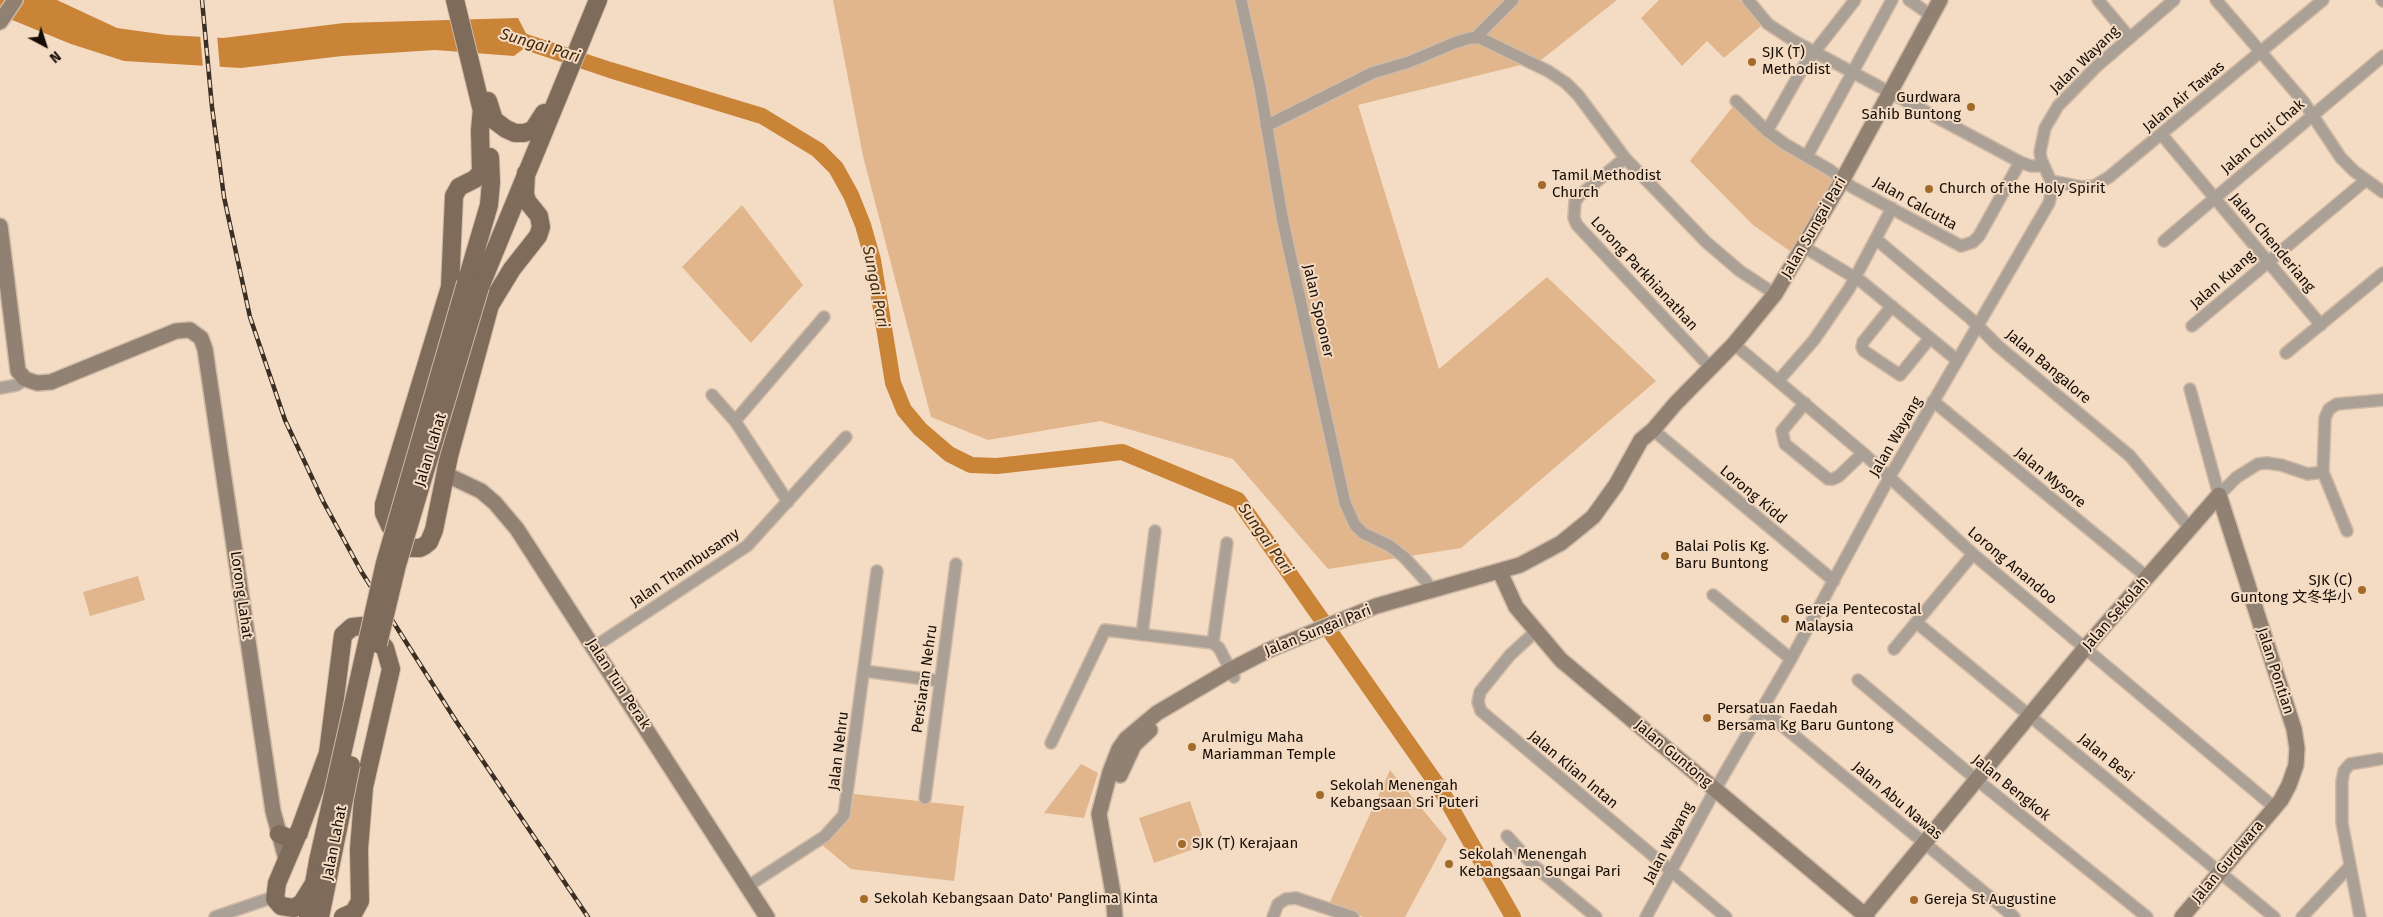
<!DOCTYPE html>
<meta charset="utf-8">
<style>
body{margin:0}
#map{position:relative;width:2383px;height:917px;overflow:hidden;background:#f4dbc3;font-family:"Fira Sans",sans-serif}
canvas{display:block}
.north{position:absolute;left:20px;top:20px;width:50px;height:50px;-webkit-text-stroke:4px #f4dbc3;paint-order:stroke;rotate:140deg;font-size:14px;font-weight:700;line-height:20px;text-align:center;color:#160d06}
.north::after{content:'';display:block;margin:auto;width:18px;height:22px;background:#160d06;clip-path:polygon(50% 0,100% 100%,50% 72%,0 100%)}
</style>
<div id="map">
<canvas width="2383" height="917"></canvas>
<div class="north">N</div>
</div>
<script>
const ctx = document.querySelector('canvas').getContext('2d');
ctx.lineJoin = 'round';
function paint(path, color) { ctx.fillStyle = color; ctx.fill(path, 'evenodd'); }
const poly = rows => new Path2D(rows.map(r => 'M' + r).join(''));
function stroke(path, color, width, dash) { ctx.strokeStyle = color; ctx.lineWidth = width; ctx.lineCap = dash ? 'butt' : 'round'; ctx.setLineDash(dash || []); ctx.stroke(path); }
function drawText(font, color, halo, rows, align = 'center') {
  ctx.font = font + ' "Fira Sans","Noto Sans SC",sans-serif'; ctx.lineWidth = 4; ctx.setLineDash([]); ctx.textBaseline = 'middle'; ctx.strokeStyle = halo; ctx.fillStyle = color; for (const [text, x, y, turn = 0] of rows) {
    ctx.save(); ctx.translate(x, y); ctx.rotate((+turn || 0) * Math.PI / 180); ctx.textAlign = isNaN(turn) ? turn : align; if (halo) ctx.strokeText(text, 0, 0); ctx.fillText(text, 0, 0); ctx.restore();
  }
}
paint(poly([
 [833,0,1617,0,1541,60,1358,105,1439,369,1547,277,1656,381,1461,548,1328,569,1233,459,1100,421,988,440,931,417,863,156],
 [1659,0,1740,0,1761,26,1724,58,1707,41,1682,66,1641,18],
 [1734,105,1836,179,1794,254,1753,225,1690,161],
 [742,205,803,285,751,343,682,267],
 [138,576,145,600,90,616,83,592],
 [1081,764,1098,773,1084,818,1044,813],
 [1390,770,1447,839,1405,917,1363,917,1330,902],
 [854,794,964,806,954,881,851,869,822,845,841,829,851,814],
 [1190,801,1205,845,1154,863,1139,818]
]), '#e1b68c');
paint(poly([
 [0,0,57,0,117,28,167,35,223,38,344,23,518,18,531,43,514,56,435,50,342,56,241,68,124,61,71,44,0,15]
]), '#ca8438');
paint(poly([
 [200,34,217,35,220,69,203,68]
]), '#f4dbc3');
stroke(poly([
 [511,37,610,70,762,116,818,150,836,168,851,195,863,225,873,260,893,383,904,410,920,429,949,454,971,465,997,466,1122,452,1238,500,1441,790,1513,917]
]), '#ca8438', 16);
const street = poly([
 [1241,0,1260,87,1283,222,1345,503,1355,525,1363,533,1390,546,1404,557,1425,580,1432,591],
 [1748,0,1768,24,1794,41,2020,162,2031,166,2044,166],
 [1909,0,1932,16],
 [2098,0,2130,38],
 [2216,0,2303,101,2341,158,2354,171,2383,192],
 [2382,0,2383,1],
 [1475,38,1513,0],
 [1736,101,1767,131,1785,144,1830,170,1852,187,1961,246,1973,242,1979,236,2020,162],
 [1266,126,1372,73,1409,62,1454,43,1470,38,1480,38,1548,71,1566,83,1578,95,1625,158,1706,242,1740,271,1775,294],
 [1767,131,1805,64,1855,0],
 [2162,135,2321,325],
 [1807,156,1892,0],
 [1625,158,1579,196,1575,202,1574,218,1577,225,1710,367],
 [2052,181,2082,187,2094,186,2109,177,2323,0],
 [1877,240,1971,319,1998,346,2130,456,2189,527],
 [2164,241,2383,56],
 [1804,247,1862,282,1957,360],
 [1892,306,1863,342,1862,347,1864,351,1900,375,1930,338],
 [2192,326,2366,180],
 [1734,344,1863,453,1973,554,2274,807],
 [2286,353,2383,273],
 [1779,380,1814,340,1849,289,1892,208],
 [0,388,17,385,25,379],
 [2190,389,2219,495,2237,477,2258,464,2267,463,2281,465,2308,474,2323,472,2325,418,2329,409,2337,404,2383,400],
 [712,395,735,421,788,502],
 [1933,401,2147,577],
 [1805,403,1782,431,1785,444,1828,479,1833,479,1839,476,1863,453],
 [735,421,824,317],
 [1653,430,1834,581],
 [2323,472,2347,531],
 [1713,595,1791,659],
 [1917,623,2274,917],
 [1535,632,1510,655,1480,692,1478,702,1481,711,1726,917],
 [1142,635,1155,531],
 [1213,643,1227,543],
 [594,647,747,546,846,437],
 [1894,649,1973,554],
 [864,671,940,681],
 [1858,680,1977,780,2147,917],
 [1762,709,2014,917],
 [1051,743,1105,630,1213,643,1219,648,1234,677],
 [925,798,956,564],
 [1507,836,1533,865,1596,917],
 [748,886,825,836,844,815,877,571],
 [215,917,268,899],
 [1273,917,1278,904,1286,899,1296,898,1353,917],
 [1646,917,1715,790,1791,659,1889,478,2049,203,2053,186,2041,159,2040,152,2045,128,2058,106,2097,66,2174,0],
 [2302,917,2350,866],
 [2360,917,2342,823,2342,781,2344,771,2350,764,2380,759]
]);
const secondary = poly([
 [0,22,15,0],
 [0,226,18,371,25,379,37,383,51,382,176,331,190,330,201,338,205,349,273,811,286,859],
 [445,474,481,491,495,503,517,529,767,917],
 [1500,572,1516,607,1561,660,1867,917],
 [1120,775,1134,745,1150,730],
 [1865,915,2086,647,2219,495],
 [1115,917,1113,893,1099,814,1110,772,1119,749,1126,739,1157,713,1230,670,1269,650,1376,606,1520,565,1561,543,1593,517,1616,485,1641,440,1653,430,1676,403,1734,344,1775,294,1843,179,1940,0],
 [2182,917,2281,800,2289,785,2296,765,2297,748,2294,729,2219,495]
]);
const primary = poly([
 [455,0,484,119],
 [488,101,494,120,506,129,515,133,524,133,533,130,544,113],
 [482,108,480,130,481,172,475,179,459,187,454,196,450,287,384,504,384,513,390,526,409,548,420,548,424,546,429,542,434,530,449,456,490,305,512,269,538,236,541,227,539,216,527,201,525,194,526,173],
 [466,283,489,205,491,182,490,157],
 [480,287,598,0],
 [279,834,291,839,299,833],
 [313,885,302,903,294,908,281,906,275,899,277,883,300,829,328,753,343,635,352,627,362,626,371,631,385,648,391,669,364,787,359,849,360,901,354,912,343,917],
 [308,917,318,861],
 [320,917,331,863]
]);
stroke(street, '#d0baa5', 14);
stroke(secondary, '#d0baa5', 18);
stroke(primary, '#d0baa5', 20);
stroke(street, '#aba096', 11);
stroke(secondary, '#918173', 15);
stroke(primary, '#7f6b5a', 18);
const rail = poly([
 [202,0,212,107,224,197,250,317,285,420,323,501,361,571,456,721,588,917]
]);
stroke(rail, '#3a2f25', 4.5);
stroke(rail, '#f4dbc3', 2.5, [8]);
const primaryBridge = poly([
 [378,644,397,565,480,287],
 [318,861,385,563,466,283],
 [331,863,351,765]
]);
stroke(primaryBridge, '#d0baa5', 20, []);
stroke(primaryBridge, '#7f6b5a', 18);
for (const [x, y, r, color] of [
 [1752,62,5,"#a46a29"],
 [1971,107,5,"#a46a29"],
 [1542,185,5,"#a46a29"],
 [1929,189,5,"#a46a29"],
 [1665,556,5,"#a46a29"],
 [2362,590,5,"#a46a29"],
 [1785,619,5,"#a46a29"],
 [1707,718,5,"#a46a29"],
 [1192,747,5,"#a46a29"],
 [1320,795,5,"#a46a29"],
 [1182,844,5,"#a46a29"],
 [1449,864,5,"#a46a29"],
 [864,899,5,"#a46a29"],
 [1914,900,5,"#a46a29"]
]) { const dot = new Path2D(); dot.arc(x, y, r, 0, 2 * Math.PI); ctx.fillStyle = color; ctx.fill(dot); stroke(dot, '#f4dbc3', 2); }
drawText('15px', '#160d06', '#f4dbc3', [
 ["SJK (T)",1762,53],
 ["Methodist",1762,70],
 ["Gurdwara",1961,98,"right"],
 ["Sahib Buntong",1961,115,"right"],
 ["Tamil Methodist",1552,176],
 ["Church",1552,193],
 ["Church of the Holy Spirit",1939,189],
 ["Balai Polis Kg.",1675,547],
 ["Baru Buntong",1675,564],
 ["SJK (C)",2352,581,"right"],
 ["Guntong 文冬华小",2352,598,"right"],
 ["Gereja Pentecostal",1795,610],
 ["Malaysia",1795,627],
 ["Persatuan Faedah",1717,709],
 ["Bersama Kg Baru Guntong",1717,726],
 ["Arulmigu Maha",1202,738],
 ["Mariamman Temple",1202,755],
 ["Sekolah Menengah",1330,786],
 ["Kebangsaan Sri Puteri",1330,803],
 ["SJK (T) Kerajaan",1192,844],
 ["Sekolah Menengah",1459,855],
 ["Kebangsaan Sungai Pari",1459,872],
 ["Sekolah Kebangsaan Dato' Panglima Kinta",874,899],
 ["Gereja St Augustine",1924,900]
], 'left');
drawText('15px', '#160d06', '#f4dbc3', [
 ["Jalan Wayang",2085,60,-44],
 ["Jalan Air Tawas",2184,97,-40],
 ["Jalan Chui Chak",2263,137,-41],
 ["Jalan Calcutta",1915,204,29],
 ["Jalan Sungai Pari",1814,228,-60],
 ["Jalan Chenderiang",2272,243,50],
 ["Lorong Parkhianathan",1644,274,47],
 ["Jalan Kuang",2223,280,-41],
 ["Jalan Spooner",1318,311,77],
 ["Jalan Bangalore",2048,367,40],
 ["Jalan Wayang",1896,437,-60],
 ["Jalan Lahat",431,450,-73],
 ["Jalan Mysore",2050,478,39],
 ["Lorong Kidd",1753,495,40],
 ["Lorong Anandoo",2012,566,40],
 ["Jalan Thambusamy",685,568,-34],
 ["Lorong Lahat",241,595,82],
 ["Jalan Sekolah",2116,614,-49],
 ["Jalan Sungai Pari",1318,631,-22],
 ["Jalan Pontian",2275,671,72],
 ["Persiaran Nehru",925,679,-82],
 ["Jalan Tun Perak",618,684,57],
 ["Jalan Nehru",839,751,-83],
 ["Jalan Guntong",1673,754,40],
 ["Jalan Besi",2106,758,39],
 ["Jalan Klian Intan",1573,770,40],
 ["Jalan Bengkok",2011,788,39],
 ["Jalan Abu Nawas",1897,801,40],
 ["Jalan Lahat",335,843,-79],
 ["Jalan Wayang",1669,843,-62],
 ["Jalan Gurdwara",2228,862,-50]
]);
drawText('italic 16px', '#432706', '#f4dbc3', [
 ["Sungai Pari",540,46,17],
 ["Sungai Pari",875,287,79],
 ["Sungai Pari",1265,539,55]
]);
</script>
